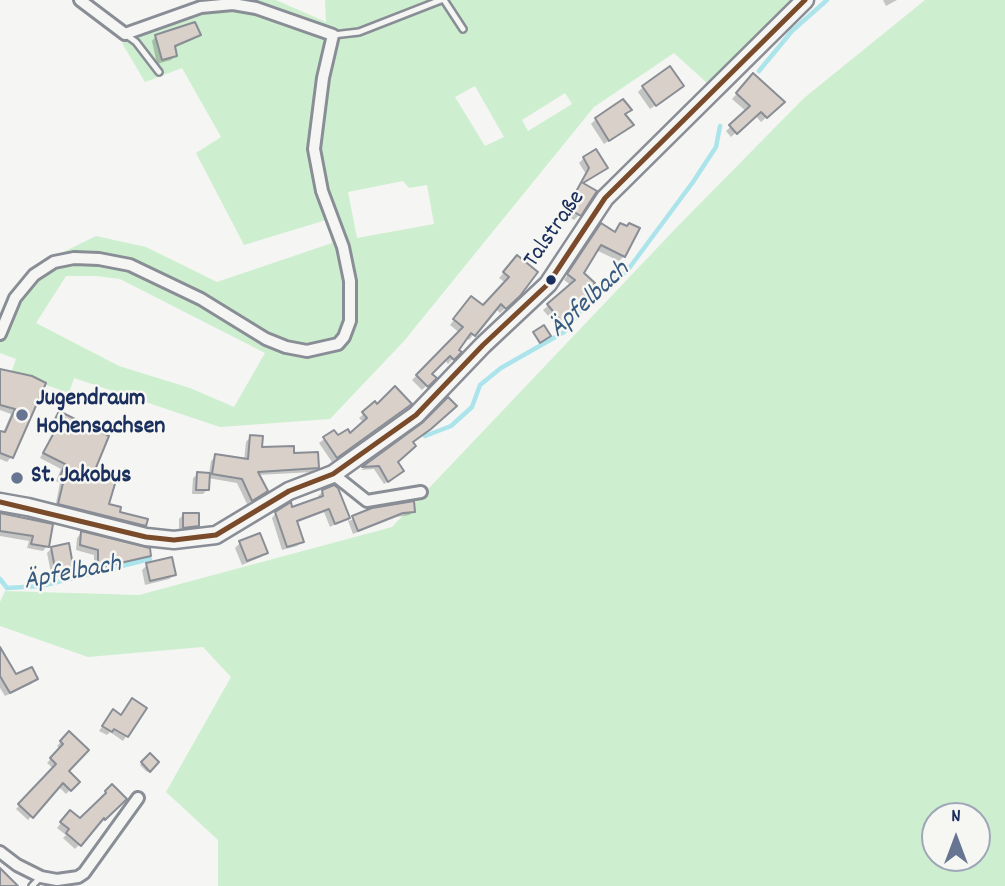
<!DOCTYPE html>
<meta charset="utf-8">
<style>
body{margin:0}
#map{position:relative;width:1005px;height:886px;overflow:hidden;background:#f5f5f3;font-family:Dekko,sans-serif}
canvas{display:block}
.north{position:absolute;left:921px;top:802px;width:70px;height:70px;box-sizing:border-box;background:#f6f6f2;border:2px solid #9ea6b7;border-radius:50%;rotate:0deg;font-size:19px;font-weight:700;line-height:28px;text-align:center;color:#1b2f5e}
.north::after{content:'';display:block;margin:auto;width:24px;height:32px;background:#677492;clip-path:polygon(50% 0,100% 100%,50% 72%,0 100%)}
</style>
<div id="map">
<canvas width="1005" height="886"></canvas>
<div class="north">N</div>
</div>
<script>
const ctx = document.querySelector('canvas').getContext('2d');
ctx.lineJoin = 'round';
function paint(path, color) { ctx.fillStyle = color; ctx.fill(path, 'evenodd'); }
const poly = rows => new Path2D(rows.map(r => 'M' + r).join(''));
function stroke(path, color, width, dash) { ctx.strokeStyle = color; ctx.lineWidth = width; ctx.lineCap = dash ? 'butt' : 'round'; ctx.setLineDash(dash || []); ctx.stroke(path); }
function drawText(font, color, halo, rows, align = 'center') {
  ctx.font = font + ' Dekko,sans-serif'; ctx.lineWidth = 5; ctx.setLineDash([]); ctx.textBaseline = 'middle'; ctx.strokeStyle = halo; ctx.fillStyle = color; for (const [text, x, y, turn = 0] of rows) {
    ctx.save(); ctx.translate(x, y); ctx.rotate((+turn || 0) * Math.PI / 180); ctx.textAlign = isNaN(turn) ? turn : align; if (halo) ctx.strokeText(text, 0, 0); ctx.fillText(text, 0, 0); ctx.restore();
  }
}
paint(poly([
 [240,0,276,0,326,22,325,0,799,0,707,83,674,53,594,107,404,341,330,419,220,427,74,378,69,393,11,373,16,359,0,353,0,316,10,294,30,272,57,255,96,236,146,247,217,282,332,243,326,220,244,245,196,153,221,137,182,68,145,82,122,43,200,11,247,13],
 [475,86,504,137,485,146,455,97],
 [565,93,572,104,528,131,522,120],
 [403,181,409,188,427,185,434,224,357,238,348,192],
 [66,276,96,276,120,279,265,353,234,407,190,388,119,366,36,323],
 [925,0,1005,0,1005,886,218,886,218,840,166,792,231,677,203,647,88,657,0,626,0,602,5,591,139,595,392,527,678,226,804,98],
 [935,816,977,816,977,858,935,858]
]), '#cdefcf');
paint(poly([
 [883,0,897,0,886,6],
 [199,34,194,39,174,48,175,56,171,60,157,64,152,41,156,36],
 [753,76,783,102,761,122,755,115,731,137,726,131,747,112,732,99],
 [643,87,677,90,650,109,638,92],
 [630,110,624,115,632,125,604,144,591,124,596,119],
 [584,158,605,168,581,184,579,215,574,220,563,213,586,174,579,163],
 [620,225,624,256,619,261,596,250,581,274,567,315,556,325,543,310,572,286,564,280,596,230,614,234],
 [513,262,519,295,500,313,495,308,469,340,466,337,457,350,459,352,448,364,444,359,430,374,434,378,422,390,412,380,460,333,450,325,467,303,483,307,506,283,499,278],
 [0,370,44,384,11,457,7,462,0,459,0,433,3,433,11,414,0,410],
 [375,404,377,406,410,404,332,462,319,443,334,432,337,438,350,435,364,423,359,418],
 [60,413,92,472,107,505,118,513,145,525,140,530,55,508,60,483,56,481,61,469,40,458,54,432,48,430],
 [423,425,396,462,398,475,384,484,374,469,361,470],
 [250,437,260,449,293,455,318,467,313,472,258,475,266,491,247,504,237,483,208,478,207,490,203,494,192,494,193,478,198,474,209,474,211,461,216,456,244,461,246,442],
 [336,489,349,521,373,510,414,511,409,515,397,517,353,534,347,518,330,527,324,512,296,523,302,541,297,546,282,550,272,518,276,513,319,499,318,496,323,491],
 [0,514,51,526,47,546,43,551,27,548,29,541,0,536],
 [184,514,197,526,192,531,179,532,179,519],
 [81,533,149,556,144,561,94,572,94,555,76,550,77,538],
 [259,535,266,552,261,557,242,565,235,548,240,543],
 [52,548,72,570,68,575,52,578,47,553],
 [147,565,174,575,169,579,145,585,142,570],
 [0,664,16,676,36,679,31,684,5,696,0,688],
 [132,700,145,708,123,741,110,732,107,735,99,731,113,711,120,716],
 [69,733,66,771,78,782,66,794,58,786,28,820,16,809,54,769,47,763,60,749,57,746],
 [150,755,157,762,147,772,140,765],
 [112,786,125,799,75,849,63,838,66,835,57,828,66,817,80,821,103,799,101,797]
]), '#0003');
stroke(poly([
 [759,71,792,31,827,0],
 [425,436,451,426,472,407,480,385,501,368,564,332,596,291,627,271,693,182,716,147,720,126],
 [0,579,7,588,41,586,150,559]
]), '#ace4eb', 4.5);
const building = poly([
 [195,22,201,35,175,46,177,56,162,60,155,35,195,22],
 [670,66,684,86,656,106,642,86,670,66],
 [753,73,785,102,767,118,761,112,737,134,729,125,750,106,736,93,753,73],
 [623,99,632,110,625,114,634,125,609,141,595,118,623,99],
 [596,149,608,168,583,183,597,191,581,216,567,208,589,168,583,157,596,149],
 [601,223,615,232,620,223,627,226,629,223,640,228,625,257,601,245,584,273,595,283,574,310,561,321,547,304,575,280,567,274,601,223],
 [517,255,538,272,520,296,506,309,501,304,475,336,471,333,459,350,462,352,454,360,450,356,432,374,437,378,428,387,416,375,463,327,453,319,471,296,483,305,509,277,503,272,517,255],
 [544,325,551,336,540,343,533,332,544,325],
 [0,369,32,376,46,383,13,458,0,453,0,431,5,432,15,409,0,405,0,369],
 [395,386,412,404,337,458,323,437,334,430,338,435,348,429,350,433,367,418,362,412,375,401,377,404,395,386],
 [448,397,457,406,431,429,413,442,416,446,398,462,404,471,388,482,379,466,362,467,422,423,448,397],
 [59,411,109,436,95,470,117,477,109,504,121,507,120,512,148,519,146,526,58,504,64,479,60,477,65,464,43,453,57,427,52,425,59,411],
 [250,435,263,436,262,447,294,446,294,453,318,452,319,468,258,472,268,491,252,501,242,479,212,474,215,454,248,459,250,435],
 [197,472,210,473,209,490,196,490,197,472],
 [334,485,338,488,350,518,335,524,329,509,297,521,304,542,287,547,275,512,291,502,292,507,323,496,322,490,334,485],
 [414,501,415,512,403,513,358,531,352,516,372,508,414,501],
 [0,513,53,524,49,547,31,544,33,536,0,531,0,513],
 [183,513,199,513,199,526,183,528,183,513],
 [81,531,150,548,151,556,98,568,98,550,80,545,81,531],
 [260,533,268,553,247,561,239,541,260,533],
 [69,543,74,571,56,574,51,547,69,543],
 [172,557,176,575,150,581,146,563,172,557],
 [0,647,16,674,32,667,38,679,10,693,0,676,0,647],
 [132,698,147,708,128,737,114,729,112,732,102,726,113,709,121,715,132,698],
 [69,731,89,750,69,771,80,782,71,791,63,783,33,818,18,804,56,764,50,758,63,744,60,741,69,731],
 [150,753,159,762,150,772,141,762,150,753],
 [112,784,127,799,105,820,104,818,81,846,66,833,69,829,60,822,70,810,80,818,106,793,105,791,112,784],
 [0,868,18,886,0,886,0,868]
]);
paint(building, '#d9d1c9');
stroke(building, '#898d95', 2);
const lane = poly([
 [444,0,463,29],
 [125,34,136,42,159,72],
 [333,35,359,32,441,0],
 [32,886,41,877]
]);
const street = poly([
 [0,334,15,298,34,275,54,262,74,258,99,259,130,265,201,299,266,339,286,347,307,351,338,344,344,337,350,321,350,281,343,247,322,191,314,149,323,78,333,35,256,8,233,4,201,7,125,34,80,0],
 [333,474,367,501,421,492],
 [0,852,17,865,41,877,57,880,78,877,84,873,138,798]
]);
const secondary = poly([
 [0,502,28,507,146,537,174,540,216,535,289,491,333,474,416,415,483,345,548,284,605,198,805,0]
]);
stroke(lane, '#898d95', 10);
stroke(street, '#898d95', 16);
stroke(secondary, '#898d95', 21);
stroke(lane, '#f5f5f3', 5);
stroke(street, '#f5f5f3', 10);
stroke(secondary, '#f5f5f3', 16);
stroke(poly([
 [0,502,146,537,174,540,216,535,289,491,333,474,416,415,483,345,548,284,605,198,805,0]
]), '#7a4b2a', 5);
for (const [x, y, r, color] of [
 [551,280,6,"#1b2f5e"],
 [22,415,7,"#677492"],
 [17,478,7,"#677492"]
]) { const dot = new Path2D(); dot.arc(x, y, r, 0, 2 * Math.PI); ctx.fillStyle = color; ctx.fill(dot); stroke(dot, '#f6f6f2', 2.5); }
drawText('24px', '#1b2f5e', '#f6f6f2', [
 ["Talstraße",556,230,-55]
]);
drawText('bold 24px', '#1b2f5e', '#f6f6f2', [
 ["Jugendraum",36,401],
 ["Hohensachsen",36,429],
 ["St. Jakobus",31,478]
], 'left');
drawText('italic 26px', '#375a80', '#f6f6f2', [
 ["Äpfelbach",591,301,-43],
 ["Äpfelbach",73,575,-11]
]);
</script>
